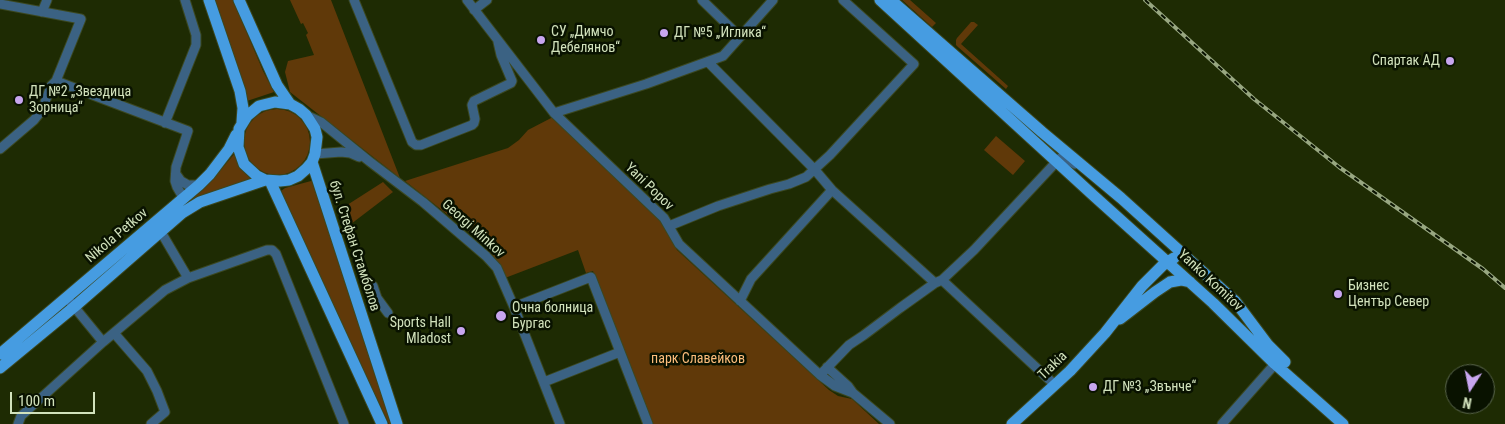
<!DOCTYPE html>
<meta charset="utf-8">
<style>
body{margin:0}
#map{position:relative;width:1505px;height:424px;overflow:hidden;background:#1e2b03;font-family:"Roboto Condensed",sans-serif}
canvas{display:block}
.north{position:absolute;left:1445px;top:364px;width:50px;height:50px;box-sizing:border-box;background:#091200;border:1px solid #59654b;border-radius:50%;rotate:191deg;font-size:14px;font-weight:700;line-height:20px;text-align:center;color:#d2e2bc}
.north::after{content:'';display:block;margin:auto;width:18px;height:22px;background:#c8a6ef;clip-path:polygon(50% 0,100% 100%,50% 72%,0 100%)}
.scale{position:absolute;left:10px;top:392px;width:85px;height:22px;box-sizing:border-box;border:2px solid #d2e2bc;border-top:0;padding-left:6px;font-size:15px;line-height:18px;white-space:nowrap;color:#d2e2bc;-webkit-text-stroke:4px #091200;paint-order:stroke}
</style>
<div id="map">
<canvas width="1505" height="424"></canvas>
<div class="north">N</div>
<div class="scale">100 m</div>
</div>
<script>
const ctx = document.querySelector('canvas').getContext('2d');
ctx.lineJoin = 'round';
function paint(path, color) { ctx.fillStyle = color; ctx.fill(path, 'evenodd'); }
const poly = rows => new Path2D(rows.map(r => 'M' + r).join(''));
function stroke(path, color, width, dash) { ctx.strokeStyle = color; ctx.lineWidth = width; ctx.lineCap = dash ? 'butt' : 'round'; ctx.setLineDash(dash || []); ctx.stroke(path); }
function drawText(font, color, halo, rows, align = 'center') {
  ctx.font = font + ' "Roboto Condensed",sans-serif'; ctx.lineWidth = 5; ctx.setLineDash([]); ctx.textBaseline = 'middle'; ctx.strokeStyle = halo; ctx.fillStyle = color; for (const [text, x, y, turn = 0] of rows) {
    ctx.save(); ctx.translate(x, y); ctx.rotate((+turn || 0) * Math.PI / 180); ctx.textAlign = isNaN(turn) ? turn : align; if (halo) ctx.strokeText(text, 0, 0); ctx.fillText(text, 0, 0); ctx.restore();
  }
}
paint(poly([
 [214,0,233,0,263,71,274,92,247,101],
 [290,0,331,0,400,178,290,92,285,72,288,61,314,55,306,35,308,33,303,23,301,24],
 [902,0,910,0,936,23,932,27],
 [971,22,974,22,978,25,961,44,1008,86,1006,89,958,47,956,45,956,40,957,38],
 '244 142a33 33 0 1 1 66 0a33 33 0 1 1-66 0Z',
 [553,117,665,225,677,250,829,390,838,396,852,399,879,424,653,424,593,271,586,273,578,250,505,278,498,263,484,246,467,230,405,181,508,148,519,140,528,130],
 [996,136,1025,161,1013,175,984,150],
 [235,153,240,166,254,183,208,195,79,295,79,294,213,179],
 [311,181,314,182,392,424,389,424,279,196,281,191,285,188],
 [383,182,393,192,351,224,344,207]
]), '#603909');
const minor = poly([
 [354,0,412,142,416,145,421,145,472,125,474,123,475,119,472,105,474,101,511,83,512,81,501,55,498,42],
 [467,0,554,113,664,218,679,244,820,375,835,386,853,393],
 [702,0,740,37],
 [0,4,81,19,56,81,51,86,42,110,34,120,0,149],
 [474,10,487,0],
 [42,12,47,0],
 [708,62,815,170,832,190,935,283],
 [56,81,188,131,176,167,175,181,177,187,184,199],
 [554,113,646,84,723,56,773,0],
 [306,115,321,122,369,161,423,202,486,256,497,268,514,307,560,424],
 [165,123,196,45,196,35,185,0],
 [315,154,341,152,350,153,359,157],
 [176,174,181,181,188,185,199,185],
 [669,226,718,206,770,189,789,184,806,177,830,155,914,64,843,0],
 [188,278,267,250,272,250,276,254,344,424],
 [942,280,1055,385],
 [373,286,377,298,388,313],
 [67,298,103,342,165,290,188,278,161,232],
 [740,301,751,279,832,190],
 [514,307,591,277,648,424],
 [114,333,147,371,157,391,165,412,151,424],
 [827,367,848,386,853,393,890,424],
 [820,375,849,345,864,335,900,308,935,283,942,280,974,250,1059,159,1062,157,1075,164],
 [544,382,620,352],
 [18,424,21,416,103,342],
 [1222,424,1275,364]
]);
const major = poly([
 [209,0,240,91,243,108,242,122],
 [239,0,277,85,290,104,299,109,306,115,315,129,317,137,315,154,312,162,306,169,298,176,289,180,280,181,265,180,257,176,244,164,238,147,239,129,247,116,259,106,275,102,290,104],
 [880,0,1094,196,1213,303,1275,364,1343,424],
 [891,0,1042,132,1121,198,1235,301,1268,345,1285,362],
 [312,162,397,424],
 [270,181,382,424],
 [1120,319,1155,292,1170,282,1181,280,1190,282],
 [0,354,199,185,210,174,229,149,236,135],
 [0,368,74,307,182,213,200,202,265,180],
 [1012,424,1070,371,1105,333,1142,286,1163,265,1174,258]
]);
stroke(minor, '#3b4821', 11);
stroke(major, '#3b4821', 13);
stroke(minor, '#3b6283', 9);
stroke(major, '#469ce1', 11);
const rail = poly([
 [1145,0,1254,99,1339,167,1483,269,1505,288]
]);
stroke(rail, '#98a781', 4);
stroke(rail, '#091200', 2, [5.5]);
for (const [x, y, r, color] of [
 [664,33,5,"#c8a6ef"],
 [541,40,5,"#c8a6ef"],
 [1450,61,5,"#c8a6ef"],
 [19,100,5,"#c8a6ef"],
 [1338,294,5,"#c8a6ef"],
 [501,316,6,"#c8a6ef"],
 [461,331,5,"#c8a6ef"],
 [1093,387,5,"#c8a6ef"]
]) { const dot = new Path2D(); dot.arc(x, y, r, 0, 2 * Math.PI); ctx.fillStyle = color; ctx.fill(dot); stroke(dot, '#091200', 2); }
drawText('14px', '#d2e2bc', '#091200', [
 ["СУ „Димчо",551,32],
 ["Дебелянов“",551,48],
 ["ДГ №5 „Иглика“",674,33],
 ["Спартак АД",1440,61,"right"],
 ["ДГ №2 „Звездица",29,92],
 ["Зорница“",29,108],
 ["Бизнес",1348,286],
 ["Център Север",1348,302],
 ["Oчна болница",512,308],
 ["Бургас",512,324],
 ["Sports Hall",451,323,"right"],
 ["Mladost",451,339,"right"],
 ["ДГ №3 „Звънче“",1103,387]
], 'left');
drawText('14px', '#d2e2bc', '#091200', [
 ["Yani Popov",649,187,44],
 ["Georgi Minkov",473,229,42],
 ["Nikola Petkov",117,236,-40],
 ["бул. Стефан Стамболов",354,246,72],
 ["Yanko Komitov",1210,281,43],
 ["Trakia",1053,366,-44]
]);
drawText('14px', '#febe7c', '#091200', [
 ["парк Славейков",698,359]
]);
</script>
